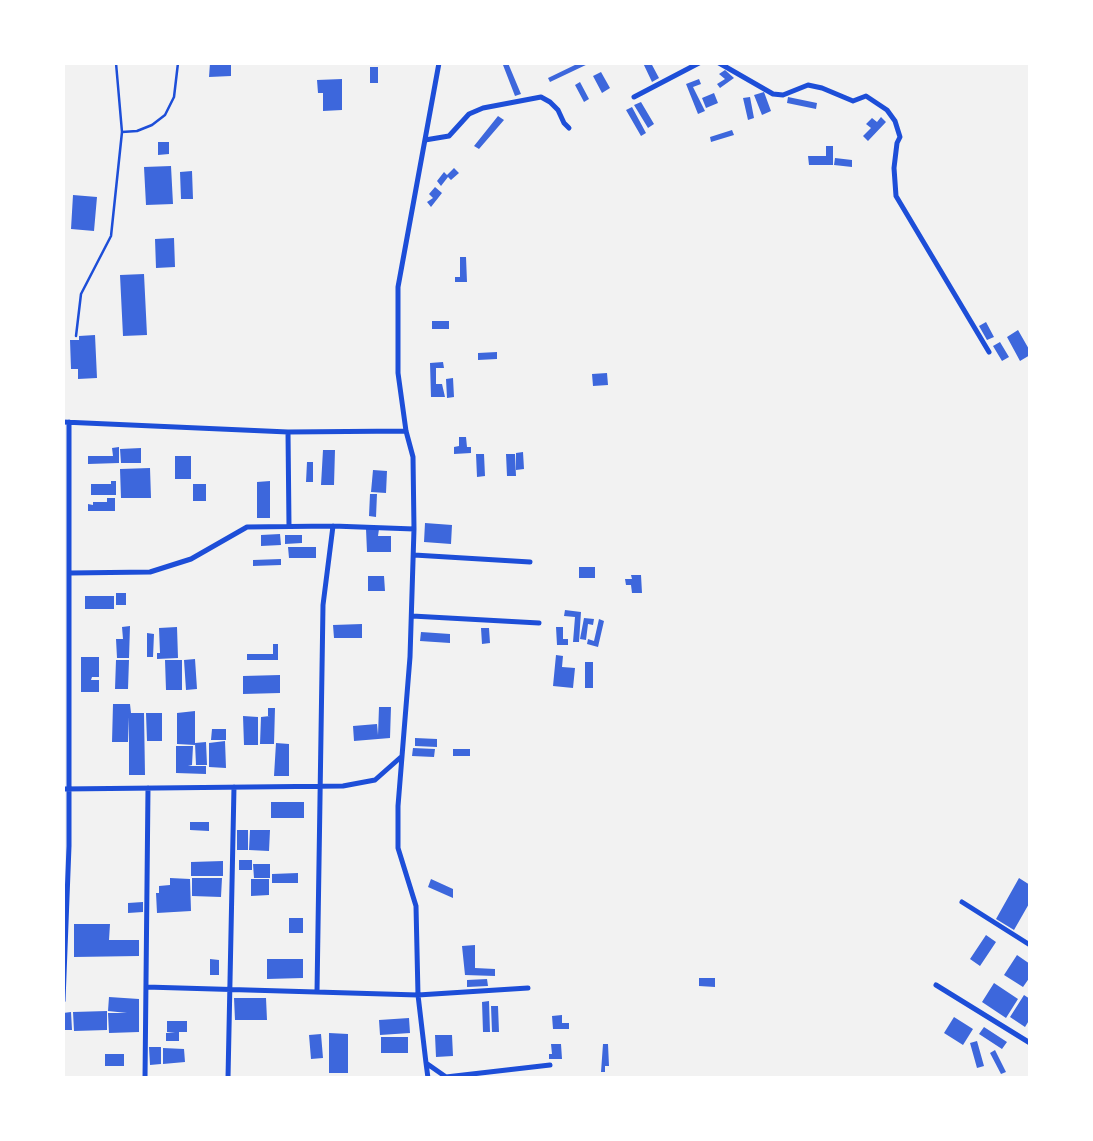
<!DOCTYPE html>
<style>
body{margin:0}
#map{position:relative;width:1093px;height:1141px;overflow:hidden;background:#f2f2f2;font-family:Montserrat,sans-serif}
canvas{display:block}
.frame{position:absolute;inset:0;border:65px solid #fff;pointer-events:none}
</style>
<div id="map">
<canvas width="1093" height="1141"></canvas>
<div class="frame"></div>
</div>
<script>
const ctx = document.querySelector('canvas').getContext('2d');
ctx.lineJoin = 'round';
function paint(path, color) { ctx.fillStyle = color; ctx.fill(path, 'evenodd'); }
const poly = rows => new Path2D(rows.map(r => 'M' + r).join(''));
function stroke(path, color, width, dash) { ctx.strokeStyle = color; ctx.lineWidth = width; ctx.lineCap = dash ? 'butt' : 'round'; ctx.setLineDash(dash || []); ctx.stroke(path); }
paint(poly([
 [210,63,231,63,231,76,209,77],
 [508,63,521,94,515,96,503,65],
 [579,63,590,63,550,82,548,78],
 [643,63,651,63,659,78,652,82],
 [370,67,378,67,378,83,370,83],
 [725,70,734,78,720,88,717,84,725,79,719,74],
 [601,72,610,88,602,93,593,76],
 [342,79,342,110,323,111,323,93,318,93,317,80],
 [699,79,701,84,693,87,705,111,698,114,686,84],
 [580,82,589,99,584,102,575,85],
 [764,92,771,111,762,115,754,95],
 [714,93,718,103,706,108,702,98],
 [750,97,754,118,748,120,743,98],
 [788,97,817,103,816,109,787,103],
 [641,102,654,124,648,128,634,105],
 [632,107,646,133,641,136,626,110],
 [498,116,504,120,479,149,474,146],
 [881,117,886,122,868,141,863,136,871,128,866,124,872,118,877,122],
 [732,130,734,135,711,142,710,137],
 [158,142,169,142,169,154,158,155],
 [826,146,833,146,833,165,809,165,808,156,826,156],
 [835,158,852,160,852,167,834,165],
 [171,166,173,204,146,205,144,167],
 [454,168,459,173,451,180,448,177,441,186,437,181,444,172,447,175],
 [192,171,193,199,181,199,180,172],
 [435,187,442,193,431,207,427,202,433,198,429,194],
 [73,195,97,197,94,231,71,229],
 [174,238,175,267,156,268,155,239],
 [460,257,466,257,467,282,455,282,455,277,460,277],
 [144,274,147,335,123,336,120,275],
 [432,321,449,321,449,329,432,329],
 [986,322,994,337,987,340,979,326],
 [1018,330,1030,351,1030,355,1020,361,1007,337],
 [95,335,97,378,78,379,78,369,71,369,70,340,79,340,79,336],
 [1000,342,1009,357,1002,361,993,346],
 [497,352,497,359,478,360,478,353],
 [443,362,444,368,436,368,436,384,442,384,445,397,431,397,430,363],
 [607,373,608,385,593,386,592,374],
 [453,378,454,397,447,398,446,379],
 [459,437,466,437,467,447,471,447,471,453,454,454,454,447,459,446],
 [119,447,119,463,88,464,88,456,113,456,112,448],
 [141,448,141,463,121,463,120,449],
 [323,450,335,450,334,485,321,485],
 [523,452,524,469,516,470,516,453],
 [476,454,484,454,485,476,477,477],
 [506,454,515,454,516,476,507,476],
 [175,456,191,456,191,479,175,479],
 [307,462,313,462,313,482,306,482],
 [150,468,151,498,121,498,120,469],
 [373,470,387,471,386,493,371,492],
 [111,481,116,481,116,495,91,495,91,484,111,484],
 [270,481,270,518,257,518,257,482],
 [193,484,206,484,206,501,193,501],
 [370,494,377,494,376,517,369,516],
 [107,498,115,498,115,511,88,511,88,504,93,505,93,502,107,502],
 [425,523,452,525,451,544,424,542],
 [366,529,379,529,378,536,391,536,391,552,367,552],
 [280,534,281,545,261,546,261,535],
 [285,535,302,535,302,543,285,544],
 [288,547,316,547,316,558,289,558],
 [281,559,281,565,253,566,253,560],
 [579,567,595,567,595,578,579,578],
 [631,575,641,575,642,593,632,593,631,585,626,585,625,579,632,579],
 [368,576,384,576,385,591,368,591],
 [116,593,126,593,126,605,116,605],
 [85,596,114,596,114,609,85,609],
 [565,610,581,612,579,642,573,642,575,617,564,616],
 [584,618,594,619,593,625,588,624,586,640,580,639],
 [599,619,604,621,598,647,587,644,588,639,594,641],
 [362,624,362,638,334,638,333,625],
 [130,626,129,658,117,658,116,639,123,639,122,627],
 [177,627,178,658,157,659,157,653,160,653,159,628],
 [556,627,563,627,563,639,568,639,568,645,557,645],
 [481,628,489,628,490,643,482,644],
 [421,632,450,634,450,643,420,641],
 [147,633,154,634,153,657,147,657],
 [273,644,278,644,278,660,247,660,247,654,273,654],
 [556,655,563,656,562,667,575,668,573,688,553,686],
 [81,657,99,657,99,677,92,677,91,680,99,680,99,692,81,692],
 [195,659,197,689,186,690,184,660],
 [116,660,129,660,128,689,115,689],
 [165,660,182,660,182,690,166,690],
 [585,662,593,662,593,688,585,688],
 [280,675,280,693,243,694,243,676],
 [113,704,130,704,131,713,144,713,145,775,129,775,129,717,128,742,112,742],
 [379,707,391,707,390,738,354,741,353,726,377,724,378,735],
 [268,708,275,708,274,744,260,744,261,717,270,716,268,716],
 [195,711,195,745,177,744,177,713],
 [146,713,162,713,162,741,147,741],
 [243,716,258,717,258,745,244,745],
 [212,729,226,729,226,740,211,740],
 [415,738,437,739,437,747,415,746],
 [225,741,226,768,209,767,209,743],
 [206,742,207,765,196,765,195,743],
 [276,743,289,744,289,776,274,776],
 [176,746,193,746,192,765,188,766,206,766,206,774,176,773],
 [413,748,435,749,434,757,412,756],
 [453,749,470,749,470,756,453,756],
 [271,802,304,802,304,818,271,818],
 [190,822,209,822,209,831,190,830],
 [237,830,248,830,248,850,237,850],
 [250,830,270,830,269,851,249,850],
 [239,860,252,860,252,870,239,870],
 [223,861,223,876,191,876,191,862],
 [253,864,270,864,270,878,254,878],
 [298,873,298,883,272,883,272,874],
 [170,878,190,879,191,911,157,913,156,893,159,893,159,886,170,885],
 [192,878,222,878,221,897,192,896],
 [1019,878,1030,885,1030,902,1014,930,996,919],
 [251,879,269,879,269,895,251,896],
 [431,879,453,889,453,898,428,887],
 [143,902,143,912,128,913,128,903],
 [289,918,303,918,303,933,289,933],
 [74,924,110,924,109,940,139,940,139,956,74,957],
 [986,935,996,942,980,966,970,959],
 [475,945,475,968,495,969,495,976,465,975,462,946],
 [1017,955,1030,964,1030,977,1023,987,1004,975],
 [210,959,219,960,219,975,210,975],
 [267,959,303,959,303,978,267,979],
 [699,978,715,978,715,987,699,986],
 [487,979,488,986,467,987,467,980],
 [994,983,1018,999,1006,1018,982,1002],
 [1024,995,1030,999,1030,1019,1025,1027,1010,1017],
 [109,997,139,999,139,1032,109,1033,108,1013,127,1013,108,1011],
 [234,998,266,998,267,1020,235,1020],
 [489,1001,490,1032,483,1032,482,1002],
 [491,1006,498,1006,499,1032,492,1032],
 [107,1011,107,1030,74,1031,73,1012],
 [71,1012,72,1030,63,1030,63,1013],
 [562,1015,562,1023,569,1023,569,1029,553,1029,552,1016],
 [954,1017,973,1029,963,1045,944,1033],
 [409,1018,410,1033,380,1035,379,1020],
 [167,1021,187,1021,187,1032,179,1032,179,1041,166,1041,166,1033,175,1033,167,1032],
 [984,1027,1007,1042,1002,1049,979,1034],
 [329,1033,348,1034,348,1073,329,1073],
 [321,1034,323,1058,311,1059,309,1035],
 [435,1035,452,1035,453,1056,436,1057],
 [381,1037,408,1037,408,1053,381,1053],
 [977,1041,984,1066,977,1068,970,1043],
 [551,1044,561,1044,562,1059,549,1059,549,1054,552,1054],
 [603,1044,608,1044,609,1066,605,1066,605,1072,601,1072],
 [149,1047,161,1047,161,1064,150,1065],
 [163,1048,184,1049,185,1062,163,1064],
 [995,1050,1006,1072,1001,1074,990,1053],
 [105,1054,124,1054,124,1066,105,1066]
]), '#3d67dc');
stroke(poly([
 [122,132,137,131,152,125,165,115,174,97,178,63],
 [76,336,81,294,111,236,122,132,116,63]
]), '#1d4ed8', 2.5);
stroke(poly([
 [439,63,398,287,398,373,406,431,413,457,414,529,410,657,398,806,398,848,416,906,418,995,426,1063,446,1077,550,1065],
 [719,63,773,94,783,95,808,85,822,88,853,101,866,96,887,110,895,121,900,137,897,143,894,168,896,196,989,352],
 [634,97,699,63],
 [425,140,449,136,469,114,483,108,541,97,550,102,558,110,564,123,569,128],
 [63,422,288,432,406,431],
 [288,432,289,526],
 [414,555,530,562],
 [70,573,150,572,191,559,247,527,333,526,414,529],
 [412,616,539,623],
 [63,789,343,786,375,780,401,757],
 [962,902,1030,945],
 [936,985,1030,1043],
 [146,987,418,995,528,988],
 [317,992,323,605,333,526],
 [63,1001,69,846,69,422],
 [426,1063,428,1078],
 [145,1078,148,788],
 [228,1078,234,787]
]), '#1d4ed8', 5);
</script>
